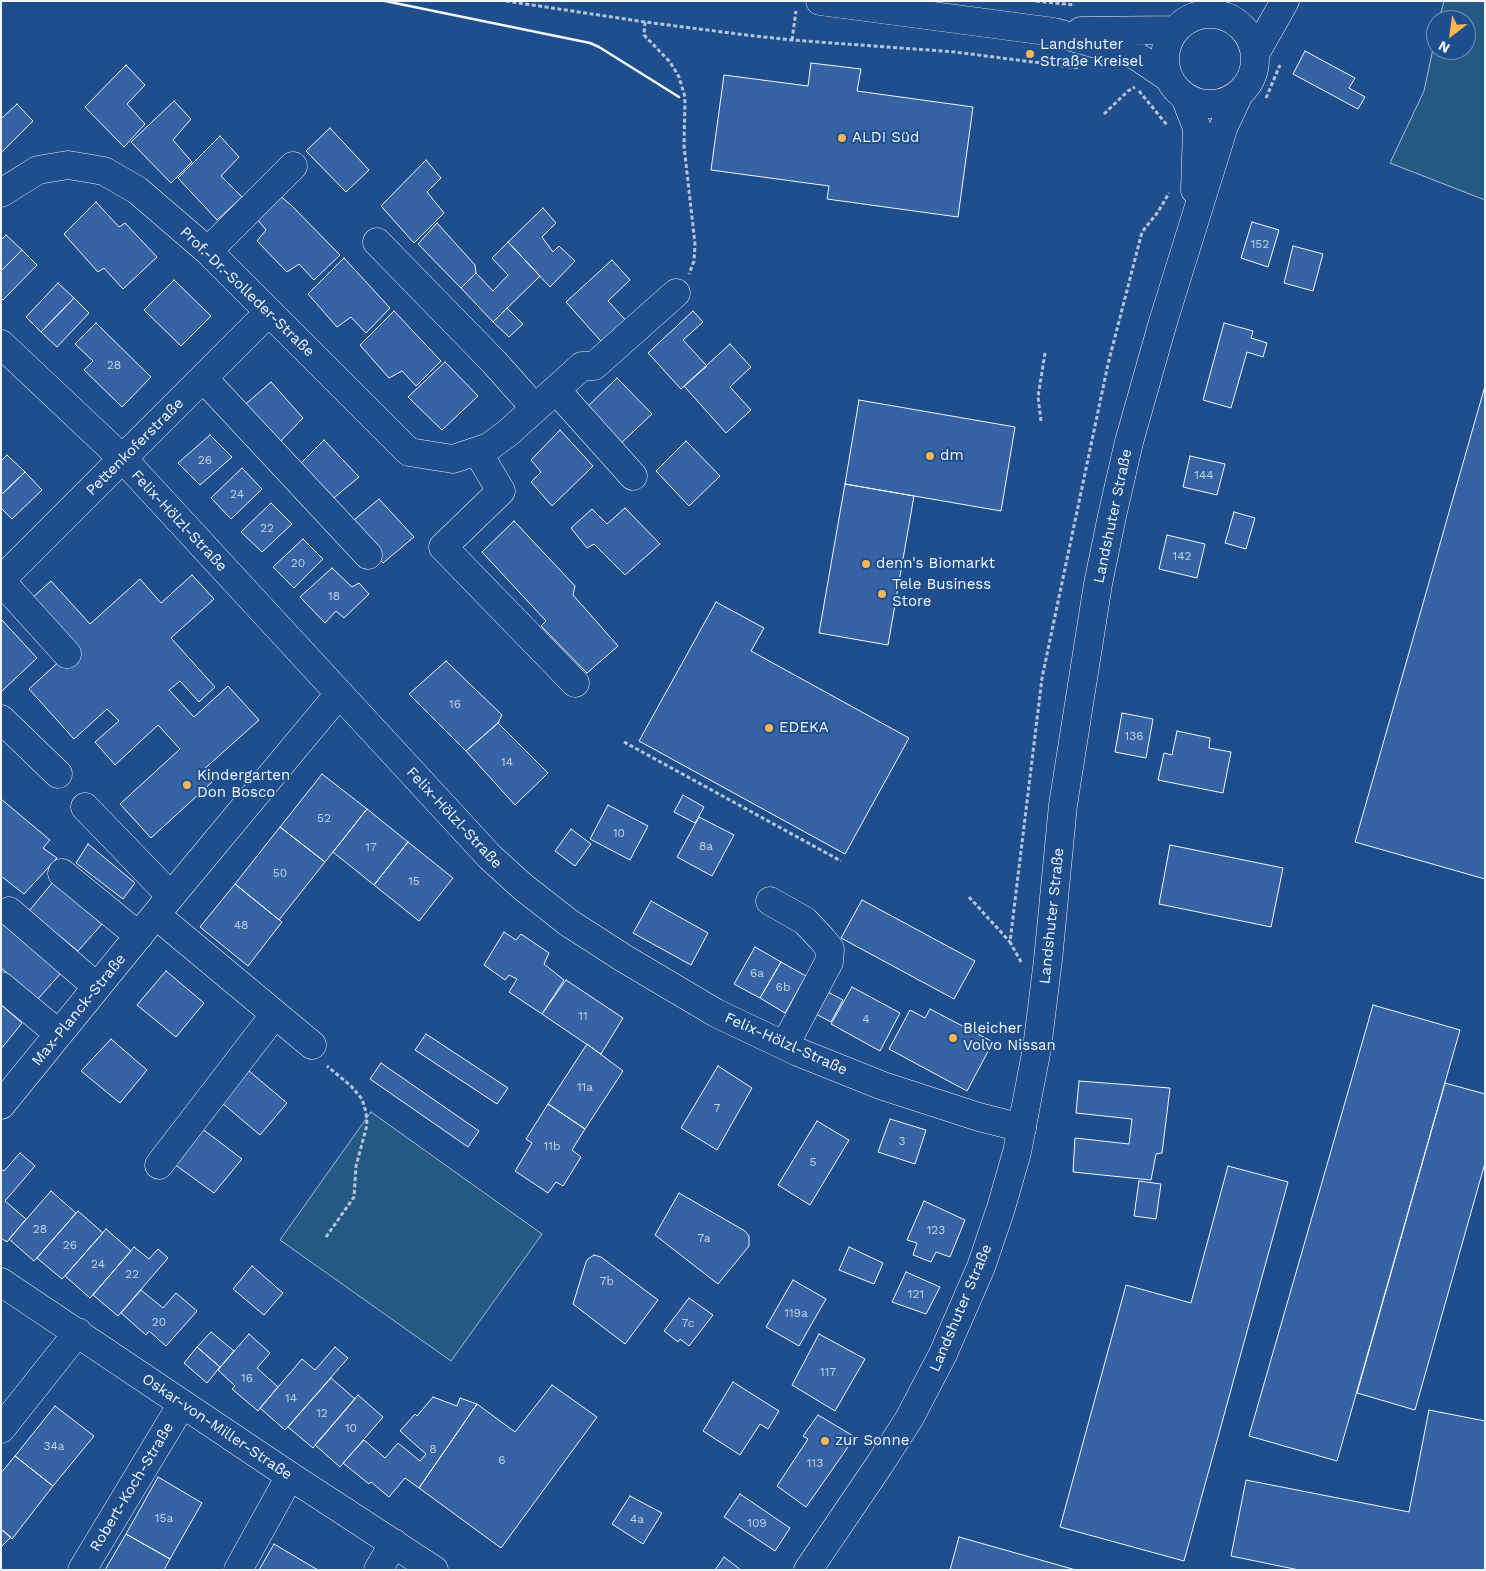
<!DOCTYPE html>
<meta charset="utf-8">
<style>
body{margin:0}
#map{position:relative;width:1486px;height:1571px;overflow:hidden;background:#1f4e8c;font-family:"Work Sans",sans-serif}
canvas{display:block}
.frame{position:absolute;inset:0;border:2px solid #f2f6ff;pointer-events:none}
.north{position:absolute;left:1426px;top:10px;width:50px;height:50px;box-sizing:border-box;background:#1f4e8c;border:1px solid #7391ba;border-radius:50%;rotate:210deg;font-size:14px;font-weight:700;line-height:20px;text-align:center;color:#f2f6ff}
.north::after{content:'';display:block;margin:auto;width:18px;height:22px;background:#ffb74d;clip-path:polygon(50% 0,100% 100%,50% 72%,0 100%)}
</style>
<div id="map">
<canvas width="1486" height="1571"></canvas>
<div class="frame"></div>
<div class="north">N</div>
</div>
<script>
const ctx = document.querySelector('canvas').getContext('2d');
ctx.lineJoin = 'round';
function paint(path, color) { ctx.fillStyle = color; ctx.fill(path, 'evenodd'); }
const poly = rows => new Path2D(rows.map(r => 'M' + r).join(''));
function stroke(path, color, width, dash) { ctx.strokeStyle = color; ctx.lineWidth = width; ctx.lineCap = dash ? 'butt' : 'round'; ctx.setLineDash(dash || []); ctx.stroke(path); }
function drawText(font, color, halo, rows, align = 'center') {
  ctx.font = font + ' "Work Sans",sans-serif'; ctx.lineWidth = 4; ctx.setLineDash([]); ctx.textBaseline = 'middle'; ctx.strokeStyle = halo; ctx.fillStyle = color; for (const [text, x, y, turn = 0] of rows) {
    ctx.save(); ctx.translate(x, y); ctx.rotate((+turn || 0) * Math.PI / 180); ctx.textAlign = isNaN(turn) ? turn : align; if (halo) ctx.strokeText(text, 0, 0); ctx.fillText(text, 0, 0); ctx.restore();
  }
}
const green = poly([
 [1444,1,1485,1,1485,200,1390,163,1424,91,1436,35,1436,50,1466,50,1466,20,1439,20,1444,1],
 [371,1112,542,1234,451,1361,280,1240,371,1112]
]);
paint(green, '#245a82');
stroke(green, '#a8bbd7', 1);
const building = poly([
 [1305,51,1355,78,1349,88,1365,97,1358,109,1293,74,1305,51],
 [811,63,861,69,857,91,973,107,958,217,827,199,829,186,711,170,724,75,808,86,811,63],
 [126,65,145,85,127,104,145,124,124,147,85,107,126,65],
 [174,101,191,119,173,140,192,162,171,183,131,142,174,101],
 [17,104,33,121,1,153,1,119,17,104],
 [330,128,369,170,346,192,306,151,330,128],
 [220,136,239,157,221,176,242,197,217,220,178,178,220,136],
 [426,160,441,178,427,192,444,213,414,243,381,206,426,160],
 [279,195,291,205,340,255,314,280,299,264,287,272,257,241,266,230,256,218,279,195],
 [96,202,119,227,125,223,157,257,123,289,104,268,98,272,64,234,96,202],
 [543,208,556,223,542,237,553,252,559,246,575,261,550,287,508,242,543,208],
 [1252,222,1279,230,1268,267,1241,258,1252,222],
 [437,223,475,265,476,273,461,288,418,244,437,223],
 [6,235,22,250,1,271,1,240,6,235],
 [508,242,540,276,493,322,461,288,476,273,493,291,508,275,492,258,508,242],
 [1293,246,1323,254,1313,291,1284,283,1293,246],
 [22,250,37,265,3,300,1,298,1,271,22,250],
 [344,258,390,308,366,333,351,317,337,327,308,294,344,258],
 [612,260,630,280,608,301,631,326,607,348,566,302,612,260],
 [174,280,211,316,181,346,144,310,174,280],
 [58,283,74,298,41,332,26,317,58,283],
 [74,298,89,313,57,347,41,332,74,298],
 [507,308,523,324,509,337,493,322,507,308],
 [394,311,441,361,416,386,402,371,389,378,360,345,394,311],
 [693,311,703,322,683,340,707,366,681,389,648,353,693,311],
 [96,323,151,377,122,407,84,370,93,361,75,344,96,323],
 [1224,323,1253,331,1251,338,1267,343,1263,357,1247,352,1231,408,1203,400,1224,323],
 [730,344,751,367,730,387,751,410,726,433,684,386,730,344],
 [445,362,478,396,442,430,408,397,445,362],
 [617,378,652,414,618,446,583,411,617,378],
 [271,382,303,418,276,446,240,409,271,382],
 [1485,386,1485,879,1355,842,1485,386],
 [859,400,1015,427,1001,511,845,484,859,400],
 [560,430,593,466,552,506,531,482,541,472,531,460,560,430],
 [210,435,232,457,200,485,178,463,210,435],
 [324,440,359,477,329,502,297,467,324,440],
 [686,441,720,476,689,506,656,471,686,441],
 [7,455,25,472,1,495,1,461,7,455],
 [1190,456,1225,464,1217,495,1183,487,1190,456],
 [242,468,262,489,231,519,211,498,242,468],
 [25,472,42,490,12,519,1,508,1,495,25,472],
 [845,484,914,496,888,645,819,633,845,484],
 [379,499,414,537,383,563,348,525,379,499],
 [271,503,292,524,262,552,241,532,271,503],
 [625,508,660,544,625,575,594,544,587,548,571,528,592,509,607,524,625,508],
 [1234,512,1255,518,1246,549,1225,543,1234,512],
 [514,521,575,586,573,595,618,646,587,673,541,626,546,621,482,552,514,521],
 [1167,535,1205,544,1197,578,1159,569,1167,535],
 [303,539,323,559,294,588,273,567,303,539],
 [332,568,352,587,359,583,369,594,344,618,336,611,325,623,300,597,332,568],
 [192,575,214,599,171,638,215,687,199,702,180,681,169,690,194,717,228,686,259,720,202,771,212,782,151,838,120,804,180,749,158,725,115,765,95,742,119,721,107,709,74,739,29,689,76,646,32,598,51,581,90,624,140,579,161,603,192,575],
 [716,602,764,628,751,651,909,738,845,854,639,741,716,602],
 [1,619,37,658,2,691,1,690,1,619],
 [446,661,502,715,498,723,466,751,409,694,446,661],
 [1122,713,1153,719,1146,758,1115,752,1122,713],
 [498,723,548,773,515,805,466,751,498,723],
 [1177,731,1210,738,1209,748,1231,752,1223,793,1158,780,1164,753,1172,755,1177,731],
 [322,774,367,809,325,862,280,827,322,774],
 [683,795,704,807,695,823,674,812,683,795],
 [1,799,50,840,43,848,57,858,24,894,1,876,1,799],
 [608,805,648,826,630,860,590,839,608,805],
 [367,809,408,842,374,885,333,852,367,809],
 [699,817,734,835,712,876,677,857,699,817],
 [280,827,325,862,279,920,235,884,280,827],
 [571,829,591,844,575,866,555,851,571,829],
 [408,842,453,878,419,921,374,885,408,842],
 [88,844,135,883,123,899,76,863,88,844],
 [1170,845,1283,868,1271,927,1159,904,1170,845],
 [53,882,102,924,78,951,29,911,53,882],
 [235,884,282,922,248,966,200,927,235,884],
 [862,900,975,961,954,999,841,938,862,900],
 [651,901,708,933,691,965,633,933,651,901],
 [1,922,61,973,38,999,1,968,1,922],
 [504,932,516,940,521,934,549,953,544,964,564,980,542,1014,509,992,517,979,509,975,505,980,484,965,504,932],
 [755,947,781,962,760,998,734,984,755,947],
 [781,962,806,976,785,1013,760,998,781,962],
 [166,971,204,1003,176,1037,137,1005,166,971],
 [566,980,623,1018,601,1054,542,1014,566,980],
 [852,987,900,1013,880,1051,831,1024,852,987],
 [824,990,843,1000,831,1022,812,1012,824,990],
 [1,1005,22,1023,1,1049,1,1005],
 [1373,1005,1460,1030,1337,1461,1249,1436,1373,1005],
 [930,1009,993,1042,967,1091,889,1049,910,1010,925,1018,930,1009],
 [426,1034,508,1088,497,1104,415,1050,426,1034],
 [111,1039,147,1070,120,1103,81,1071,111,1039],
 [587,1044,623,1071,585,1129,548,1104,587,1044],
 [381,1063,479,1131,468,1147,370,1079,381,1063],
 [718,1066,752,1088,717,1150,681,1128,718,1066],
 [249,1071,287,1103,260,1135,222,1103,249,1071],
 [1079,1081,1170,1088,1162,1153,1156,1154,1151,1180,1073,1172,1075,1138,1129,1144,1132,1119,1076,1113,1079,1081],
 [1445,1083,1485,1094,1485,1163,1415,1410,1357,1393,1445,1083],
 [548,1104,585,1129,572,1150,581,1157,563,1186,556,1182,548,1193,515,1171,532,1143,526,1139,548,1104],
 [890,1119,926,1130,915,1164,878,1152,890,1119],
 [817,1121,849,1140,810,1205,778,1185,817,1121],
 [201,1128,242,1159,214,1193,174,1164,201,1128],
 [20,1153,35,1166,5,1201,26,1219,7,1242,1,1238,1,1169,4,1171,20,1153],
 [1228,1166,1288,1182,1184,1561,1060,1527,1126,1285,1191,1303,1228,1166],
 [1139,1181,1161,1184,1156,1219,1134,1216,1139,1181],
 [51,1191,76,1213,34,1261,9,1239,51,1191],
 [679,1193,745,1231,749,1236,749,1246,718,1284,655,1235,679,1193],
 [924,1201,965,1220,950,1257,936,1252,931,1262,913,1255,917,1243,907,1240,924,1201],
 [78,1211,103,1233,62,1279,37,1258,78,1211],
 [106,1229,131,1251,90,1298,65,1276,106,1229],
 [134,1247,149,1259,158,1249,168,1258,118,1316,93,1295,134,1247],
 [849,1247,883,1263,874,1284,839,1270,849,1247],
 [594,1255,601,1257,658,1300,625,1344,573,1304,586,1262,588,1259,594,1255],
 [252,1266,283,1293,264,1315,233,1289,252,1266],
 [906,1272,940,1287,926,1314,892,1302,906,1272],
 [793,1280,826,1299,799,1346,766,1327,793,1280],
 [141,1290,163,1308,176,1293,197,1311,166,1346,149,1331,146,1335,121,1313,141,1290],
 [689,1298,713,1315,689,1346,680,1339,678,1342,664,1331,689,1298],
 [211,1332,234,1351,220,1367,197,1347,211,1332],
 [249,1334,270,1353,257,1368,278,1387,258,1411,232,1389,235,1386,218,1370,249,1334],
 [819,1334,865,1359,835,1411,792,1385,819,1334],
 [197,1347,220,1367,207,1383,184,1363,197,1347],
 [335,1347,348,1358,285,1430,260,1408,302,1359,315,1370,335,1347],
 [331,1378,355,1399,313,1448,288,1427,331,1378],
 [733,1382,779,1411,768,1429,760,1424,740,1455,703,1431,733,1382],
 [552,1385,597,1417,501,1548,419,1488,477,1404,515,1432,552,1385],
 [358,1395,383,1417,340,1467,315,1445,358,1395],
 [433,1397,457,1406,460,1398,477,1404,419,1488,405,1478,389,1497,371,1482,369,1484,343,1463,364,1440,385,1458,398,1443,420,1461,426,1454,400,1431,415,1414,417,1416,433,1397],
 [55,1406,94,1436,53,1486,15,1456,55,1406],
 [1429,1410,1485,1421,1485,1570,1299,1570,1231,1556,1246,1480,1409,1512,1429,1410],
 [818,1415,855,1437,806,1507,777,1486,808,1439,803,1436,818,1415],
 [15,1456,53,1486,12,1539,1,1529,1,1473,15,1456],
 [158,1477,202,1503,170,1559,126,1534,158,1477],
 [740,1494,790,1528,775,1551,724,1517,740,1494],
 [630,1496,662,1513,643,1544,612,1524,630,1496],
 [1,1529,11,1537,1,1547,1,1529],
 [126,1534,170,1559,164,1570,105,1570,126,1534],
 [959,1537,1076,1570,950,1570,959,1537],
 [274,1544,318,1570,259,1570,274,1544],
 [724,1557,741,1570,715,1570,724,1557]
]);
paint(building, '#3563a3');
stroke(building, '#f2f6ff', 1);
const minor = poly([
 [1,193,38,170,68,165,104,171,137,190,208,251,409,452,453,459,489,447,509,432,582,366,594,366,676,293],
 [377,242,494,362,535,408],
 [208,251,293,166],
 [1,344,123,459,490,857,523,887,569,923,625,959,716,1013,798,1052,883,1086,979,1117,1022,1128],
 [203,378,368,555],
 [556,390,633,476],
 [477,451,501,491,443,547,575,683],
 [1,580,268,313],
 [1,581,67,654],
 [1,719,58,774],
 [85,807,171,896],
 [62,873,139,936],
 [770,901,805,921,822,939,830,949,829,962,785,1045],
 [9,911,97,987],
 [156,915,312,1045],
 [1,986,59,1034],
 [1,1105,171,896,339,694],
 [159,1165,275,1014],
 [1,1282,290,1476,434,1570],
 [1,1429,78,1332],
 [82,1570,182,1404],
 [238,1570,290,1476],
 [378,1570,394,1543]
]);
const major = poly([
 [820,1,1054,32,1135,55,1169,78],
 '1165 59a45 45 0 1 1 90 0a45 45 0 1 1-90 0Z',
 [1081,31,1175,30],
 [1255,54,1285,1],
 [1185,97,1197,128,1195,190],
 [808,1570,880,1464,909,1419,943,1354,981,1267,1001,1208,1017,1152,1037,1048,1048,960,1063,805,1098,584,1112,516,1129,442,1163,322,1224,126,1239,94]
]);
stroke(minor, '#f2f6ff', 29);
stroke(major, '#f2f6ff', 29);
stroke(poly([
 [506,1,645,22,746,35,792,40,955,52,1079,68],
 [1036,1,1075,5],
 [645,22,644,35,670,62,679,77,685,97,684,146,695,244,694,261,689,274],
 [792,40,796,11],
 [1139,91,1167,125],
 [1266,98,1280,65],
 [1104,114,1128,91,1135,87],
 [1041,421,1038,397,1045,353],
 [624,742,841,861],
 [969,897,1010,942],
 [1021,962,1010,942,1042,678,1108,364,1142,232,1158,212,1169,193],
 [326,1237,354,1197,356,1166,367,1125,366,1112,362,1099,351,1086,327,1066]
]), '#b3c4dc', 3, [4, 2.5]);
stroke(minor, '#1f4e8c', 28);
stroke(major, '#1f4e8c', 28);
stroke(poly([
 [385,1,590,43,599,47,679,97]
]), '#f2f6ff', 2.5);
for (const [x, y, r, color] of [
 [1030,54,5,"#ffb74d"],
 [842,138,5,"#ffb74d"],
 [930,456,5,"#ffb74d"],
 [866,564,5,"#ffb74d"],
 [882,594,5,"#ffb74d"],
 [769,728,5,"#ffb74d"],
 [187,785,5,"#ffb74d"],
 [953,1038,5,"#ffb74d"],
 [825,1441,5,"#ffb74d"]
]) { const dot = new Path2D(); dot.arc(x, y, r, 0, 2 * Math.PI); ctx.fillStyle = color; ctx.fill(dot); stroke(dot, '#1f4e8c', 2); }
drawText('12px', '#c3d1e8', null, [
 ["152",1260,244],
 ["28",114,365],
 ["26",205,460],
 ["144",1204,475],
 ["24",237,494],
 ["22",267,528],
 ["142",1182,556],
 ["20",298,563],
 ["18",334,596],
 ["16",455,704],
 ["136",1134,736],
 ["14",507,762],
 ["52",324,818],
 ["10",619,833],
 ["8a",706,846],
 ["17",371,847],
 ["50",280,873],
 ["15",414,881],
 ["48",241,925],
 ["6a",757,973],
 ["6b",783,987],
 ["11",583,1016],
 ["4",866,1019],
 ["11a",585,1087],
 ["7",717,1108],
 ["3",902,1141],
 ["11b",552,1146],
 ["5",813,1162],
 ["28",40,1229],
 ["123",936,1230],
 ["7a",704,1238],
 ["26",70,1245],
 ["24",98,1264],
 ["22",132,1274],
 ["7b",607,1281],
 ["121",916,1294],
 ["119a",796,1313],
 ["20",159,1322],
 ["7c",688,1323],
 ["117",828,1372],
 ["16",247,1378],
 ["14",291,1398],
 ["12",322,1413],
 ["10",351,1428],
 ["34a",54,1446],
 ["8",433,1449],
 ["6",502,1460],
 ["113",815,1463],
 ["15a",164,1518],
 ["4a",637,1519],
 ["109",757,1523]
]);
drawText('15px', '#f2f6ff', '#1f4e8c', [
 ["Landshuter",1040,45],
 ["Straße Kreisel",1040,62],
 ["ALDI Süd",852,138],
 ["dm",940,456],
 ["denn's Biomarkt",876,564],
 ["Tele Business",892,585],
 ["Store",892,602],
 ["EDEKA",779,728],
 ["Kindergarten",197,776],
 ["Don Bosco",197,793],
 ["Bleicher",963,1029],
 ["Volvo Nissan",963,1046],
 ["zur Sonne",835,1441]
], 'left');
drawText('15px', '#f2f6ff', '#1f4e8c', [
 ["Prof.-Dr.-Solleder-Straße",247,292,44],
 ["Pettenkoferstraße",135,447,-45],
 ["Landshuter Straße",1113,516,-78],
 ["Felix-Hölzl-Straße",179,521,47],
 ["Felix-Hölzl-Straße",454,818,47],
 ["Landshuter Straße",1052,916,-84],
 ["Max-Planck-Straße",79,1010,-51],
 ["Felix-Hölzl-Straße",786,1044,24],
 ["Landshuter Straße",961,1308,-67],
 ["Oskar-von-Miller-Straße",217,1427,34],
 ["Robert-Koch-Straße",132,1487,-59]
]);
</script>
